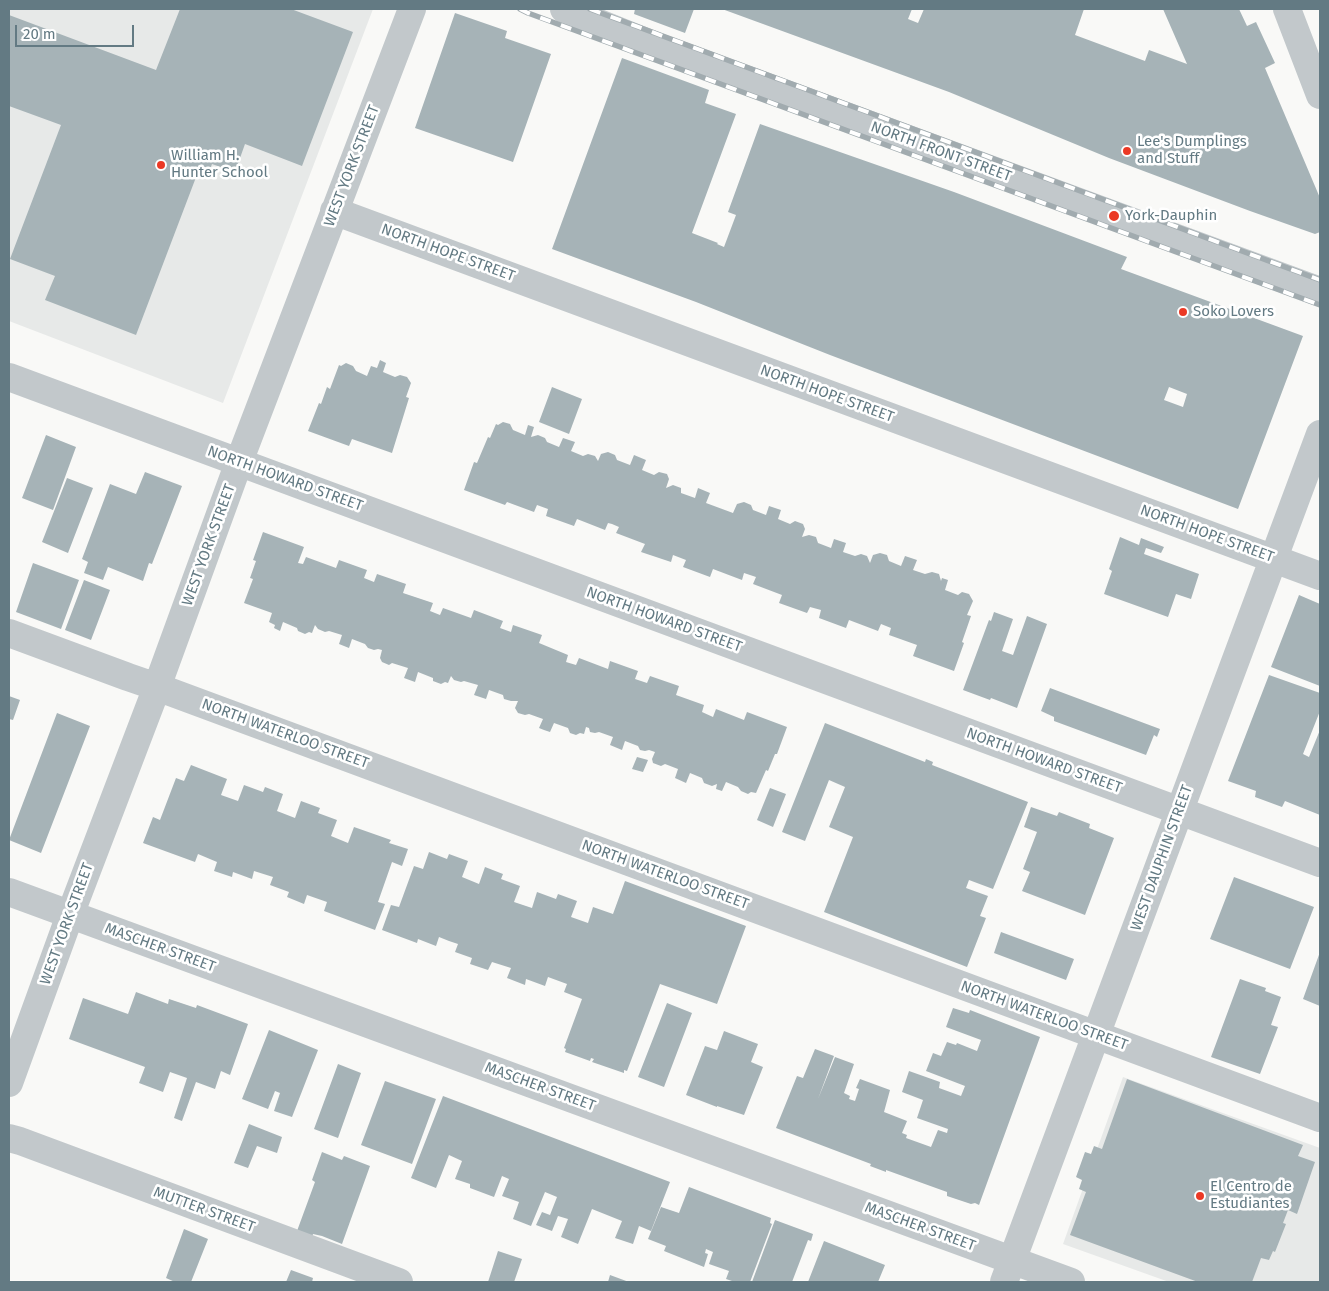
<!DOCTYPE html>
<style>
body{margin:0}
#map{position:relative;width:1329px;height:1291px;overflow:hidden;background:#f9f9f7;font-family:"Fira Sans",sans-serif}
canvas{display:block}
.frame{position:absolute;inset:0;border:10px solid #637a83;pointer-events:none}
.scale{position:absolute;left:15px;top:25px;width:119px;height:22px;box-sizing:border-box;border:2px solid #637a83;border-top:0;padding-left:6px;font-size:15px;line-height:18px;white-space:nowrap;color:#637a83;-webkit-text-stroke:4px #fff;paint-order:stroke}
</style>
<div id="map">
<canvas width="1329" height="1291"></canvas>
<div class="frame"></div>
<div class="scale">20 m</div>
</div>
<script>
const ctx = document.querySelector('canvas').getContext('2d');
ctx.lineJoin = 'round';
function paint(path, color) { ctx.fillStyle = color; ctx.fill(path, 'evenodd'); }
const poly = rows => new Path2D(rows.map(r => 'M' + r).join(''));
function stroke(path, color, width, dash) { ctx.strokeStyle = color; ctx.lineWidth = width; ctx.lineCap = dash ? 'butt' : 'round'; ctx.setLineDash(dash || []); ctx.stroke(path); }
function drawText(font, color, halo, rows, align = 'center') {
  ctx.font = font + ' "Fira Sans",sans-serif'; ctx.lineWidth = 5; ctx.setLineDash([]); ctx.textBaseline = 'middle'; ctx.strokeStyle = halo; ctx.fillStyle = color; for (const [text, x, y, turn = 0] of rows) {
    ctx.save(); ctx.translate(x, y); ctx.rotate((+turn || 0) * Math.PI / 180); ctx.textAlign = isNaN(turn) ? turn : align; if (halo) ctx.strokeText(text, 0, 0); ctx.fillText(text, 0, 0); ctx.restore();
  }
}
paint(poly([
 [9,9,373,9,223,403,9,321],
 [1123,1077,1320,1148,1320,1282,1169,1282,1063,1244]
]), '#e7e9e8');
paint(poly([
 [180,9,291,9,353,32,302,166,245,144,235,172,212,164,208,175,198,172,136,335,45,300,55,276,10,259,61,125,9,106,9,15,156,70],
 [635,9,694,9,685,33,634,14],
 [722,9,912,9,908,19,918,23,924,9,1084,9,1075,35,1145,61,1149,50,1187,64,1163,9,1239,9,1247,26,1256,22,1275,63,1265,68,1320,198,1320,232,1315,234,1250,211,1109,158,949,92],
 [455,13,507,31,505,38,551,54,513,162,415,128],
 [622,58,709,90,705,103,736,114,692,233,718,243,717,244,724,247,736,215,728,212,760,124,954,192,1127,257,1121,269,1303,336,1238,509,830,355,696,302,552,249],
 [1169,387,1187,394,1183,407,1164,400],
 [380,360,386,363,383,372,395,377,400,375,407,377,411,383,406,397,409,398,392,453,352,439,349,446,308,431,319,403,321,404,327,387,330,389,339,365,341,366,346,363,353,366,356,371,367,376,371,366,377,368],
 [552,387,582,399,569,434,539,422],
 [503,422,510,424,513,430,525,435,528,425,534,427,531,437,538,435,545,438,547,442,559,447,563,438,575,442,571,451,583,456,588,454,595,456,598,461,601,454,608,452,615,455,617,460,630,465,634,455,646,460,642,470,654,475,659,472,667,474,669,479,666,488,673,485,681,488,681,493,695,498,698,488,710,493,706,503,733,513,737,504,744,502,751,505,753,510,766,515,769,506,781,510,778,519,790,524,795,521,803,524,805,529,802,537,809,535,816,537,818,543,831,548,834,539,846,543,843,552,855,556,861,554,867,556,870,563,873,555,880,553,887,555,889,561,901,566,905,556,917,560,913,570,925,574,932,572,939,574,941,581,942,578,948,580,945,590,958,595,962,592,969,594,973,601,967,615,971,616,962,642,964,643,954,671,913,656,917,645,889,635,891,628,881,624,878,631,849,620,846,628,819,618,821,610,810,607,807,613,779,603,782,595,753,584,756,577,744,573,742,580,713,569,710,577,683,567,686,560,673,555,671,562,641,552,645,544,616,533,619,527,612,524,608,523,605,530,577,519,574,526,546,516,548,509,537,505,534,512,507,502,505,505,464,490,474,462,477,463,488,437,490,438,496,424,498,425],
 [46,435,76,447,53,510,22,498],
 [145,472,182,486,152,564,149,563,143,581,108,567,103,580,84,573,88,562,82,559,110,484,136,494],
 [67,478,93,488,68,553,42,542],
 [263,532,304,547,298,563,303,564,306,557,336,568,339,560,367,570,364,578,374,582,377,574,406,584,403,593,433,603,430,611,440,615,443,608,471,618,474,610,503,621,500,628,511,632,513,625,542,635,539,643,568,655,566,662,576,665,579,658,608,669,610,661,638,671,635,679,647,683,650,676,679,686,676,695,704,705,702,712,713,717,716,709,744,720,747,712,787,727,777,754,775,754,768,771,766,770,756,793,751,792,748,794,741,791,738,787,726,782,722,791,716,789,717,784,712,786,704,783,702,778,690,773,686,783,675,778,678,769,665,764,661,766,653,763,652,759,655,752,649,750,645,751,640,750,638,746,625,741,622,750,610,745,613,737,599,732,595,733,590,732,589,728,586,727,584,734,580,733,576,735,570,733,568,728,554,723,550,732,544,730,539,728,543,719,529,714,525,715,518,713,515,708,518,701,511,701,504,699,503,695,489,690,486,699,474,695,478,685,464,681,461,682,454,680,451,676,448,683,445,682,441,684,433,681,433,678,418,672,415,682,404,678,408,668,392,663,389,665,382,662,380,658,382,650,378,649,374,650,368,648,365,644,352,639,349,648,339,644,342,635,329,631,325,632,318,629,315,625,312,633,309,632,305,634,298,631,297,628,283,622,280,631,274,628,275,625,269,622,272,613,244,603,253,579,250,578,256,561,253,560],
 [1120,537,1139,545,1141,538,1164,547,1161,553,1146,548,1144,554,1199,574,1191,599,1176,594,1168,617,1104,594,1112,571,1109,569],
 [33,563,79,580,61,629,16,612],
 [84,580,110,590,91,640,65,630],
 [1299,595,1320,604,1320,686,1271,667],
 [994,612,1013,619,1002,651,1013,655,1027,616,1047,624,1017,708,991,698,990,700,963,690,989,620,991,621],
 [1269,675,1320,693,1320,711,1303,754,1309,757,1320,730,1320,815,1285,801,1282,807,1255,797,1256,791,1228,781],
 [1050,688,1160,729,1157,737,1154,735,1146,755,1054,721,1054,717,1041,711],
 [9,696,20,700,13,720,9,719],
 [57,713,90,726,41,853,9,840],
 [825,723,925,762,926,759,933,762,932,765,1028,802,993,889,969,880,966,888,988,896,980,916,986,918,967,967,824,912,853,837,829,827,845,787,829,780,805,841,782,832],
 [637,757,648,760,643,772,632,769],
 [191,765,227,779,221,795,238,801,244,785,263,792,265,787,283,794,277,811,295,818,301,801,320,808,318,813,337,820,331,836,348,843,354,827,391,840,389,843,408,849,402,866,392,862,378,902,385,904,375,930,324,911,327,902,307,895,304,904,287,897,289,892,270,885,273,877,254,871,252,879,233,872,232,877,214,871,217,862,198,854,195,862,143,843,153,817,160,820,176,778,184,781],
 [770,788,786,794,773,827,757,820],
 [1031,807,1057,816,1059,812,1090,824,1089,828,1114,838,1085,915,1022,891,1030,872,1023,869,1037,832,1024,827],
 [429,852,447,859,449,854,468,861,462,877,479,884,485,867,503,874,501,879,520,886,514,902,532,908,537,892,556,899,558,894,577,901,571,917,588,923,593,907,613,914,625,881,746,926,717,1004,660,984,627,1071,624,1070,624,1073,592,1062,594,1059,591,1058,590,1061,565,1052,566,1049,564,1048,582,999,564,992,567,984,548,977,545,986,526,979,525,985,507,978,511,968,492,962,488,970,470,964,472,958,455,952,458,944,449,941,439,937,436,946,418,939,417,943,382,930,391,905,399,907,414,866,423,869],
 [1234,877,1314,907,1290,969,1210,939],
 [1001,932,1074,959,1066,980,994,953],
 [1320,952,1320,1006,1303,999],
 [1240,979,1266,988,1265,991,1281,997,1271,1025,1278,1027,1260,1074,1211,1057],
 [136,992,168,1004,169,999,196,1008,197,1005,248,1024,230,1075,221,1071,215,1089,196,1082,182,1121,174,1118,187,1078,170,1072,163,1092,139,1083,145,1067,69,1039,83,998,128,1014],
 [667,1003,692,1013,664,1087,638,1077],
 [953,1008,969,1013,970,1010,1040,1037,979,1205,975,1203,971,1204,947,1196,947,1192,886,1170,886,1172,870,1166,871,1164,776,1128,797,1076,803,1078,815,1049,834,1056,818,1099,835,1057,854,1064,844,1093,850,1096,849,1099,855,1101,859,1089,856,1088,860,1079,890,1090,884,1112,907,1121,902,1133,907,1135,906,1138,931,1147,938,1130,947,1133,948,1129,917,1118,923,1100,902,1092,909,1071,940,1082,939,1088,961,1096,965,1086,926,1071,933,1053,941,1056,947,1042,956,1045,957,1043,977,1051,981,1040,946,1027],
 [269,1030,318,1050,292,1117,274,1111,280,1093,275,1091,268,1109,242,1099],
 [724,1031,758,1044,751,1062,763,1067,744,1115,717,1106,717,1107,686,1095,705,1046,717,1050],
 [338,1064,361,1073,338,1138,314,1129],
 [1127,1079,1303,1145,1298,1156,1315,1162,1297,1214,1288,1210,1283,1223,1286,1224,1275,1252,1273,1251,1269,1260,1261,1258,1252,1282,1198,1282,1070,1235,1086,1192,1079,1189,1082,1180,1076,1177,1085,1152,1091,1154,1094,1146,1102,1149],
 [385,1081,436,1099,412,1164,361,1145],
 [443,1096,670,1182,651,1231,639,1226,633,1244,615,1238,622,1221,592,1209,578,1244,561,1237,568,1219,558,1216,552,1231,536,1225,542,1212,550,1215,557,1197,545,1192,531,1226,513,1219,519,1202,502,1196,509,1179,502,1176,494,1197,470,1188,470,1184,455,1179,462,1161,449,1155,436,1188,411,1178],
 [249,1124,282,1137,277,1153,257,1146,248,1168,234,1163],
 [322,1152,342,1160,344,1156,370,1166,342,1244,322,1236,313,1234,312,1237,297,1231,315,1182,312,1180],
 [689,1187,771,1218,770,1223,772,1224,750,1282,735,1282,726,1279,729,1271,709,1264,713,1252,706,1249,705,1253,708,1254,704,1267,664,1251,666,1246,648,1239,661,1207,679,1213],
 [775,1220,813,1234,811,1241,808,1240,792,1282,752,1282],
 [184,1229,208,1239,191,1282,175,1282,166,1278],
 [824,1241,885,1265,878,1282,808,1282],
 [498,1251,522,1259,514,1282,488,1282],
 [291,1270,313,1278,312,1282,286,1282],
 [610,1275,629,1282,608,1282]
]), '#a6b3b7');
stroke(poly([
 [564,9,661,48,1320,291],
 [1287,9,1320,95],
 [334,211,1320,576],
 [9,377,1320,863],
 [9,633,128,677,157,687,1320,1118],
 [9,892,1071,1282],
 [9,1083,70,915,157,687,239,462,412,9],
 [9,1138,20,1141,399,1282],
 [1004,1282,1320,434]
]), '#c2c8cb', 28);
const rail = poly([
 [520,9,528,13,1320,305],
 [590,9,1320,280]
]);
stroke(rail, '#a1abaf', 5.5);
stroke(rail, '#fff', 4, [11]);
for (const [x, y, r, color] of [
 [1127,151,5,"#eb3925"],
 [161,165,5,"#eb3925"],
 [1114,216,6,"#eb3925"],
 [1183,312,5,"#eb3925"],
 [1200,1196,5,"#eb3925"]
]) { const dot = new Path2D(); dot.arc(x, y, r, 0, 2 * Math.PI); ctx.fillStyle = color; ctx.fill(dot); stroke(dot, '#fff', 2); }
drawText('15px', '#637a83', '#fff', [
 ["Lee's Dumplings",1137,142],
 ["and Stuff",1137,159],
 ["William H.",171,156],
 ["Hunter School",171,173],
 ["York-Dauphin",1125,216],
 ["Soko Lovers",1193,312],
 ["El Centro de",1210,1187],
 ["Estudiantes",1210,1204]
], 'left');
drawText('15px', '#637a83', '#fff', [
 ["NORTH FRONT STREET",941,152,20],
 ["WEST YORK STREET",352,166,-69],
 ["NORTH HOPE STREET",448,253,20],
 ["NORTH HOPE STREET",827,394,20],
 ["NORTH HOWARD STREET",285,479,20],
 ["NORTH HOPE STREET",1207,534,20],
 ["WEST YORK STREET",209,545,-70],
 ["NORTH HOWARD STREET",664,620,20],
 ["NORTH WATERLOO STREET",285,734,20],
 ["NORTH HOWARD STREET",1044,761,20],
 ["WEST DAUPHIN STREET",1162,858,-70],
 ["NORTH WATERLOO STREET",665,875,20],
 ["WEST YORK STREET",67,924,-70],
 ["MASCHER STREET",160,948,20],
 ["NORTH WATERLOO STREET",1044,1016,20],
 ["MASCHER STREET",540,1087,20],
 ["MUTTER STREET",204,1210,20],
 ["MASCHER STREET",920,1227,20]
]);
</script>
